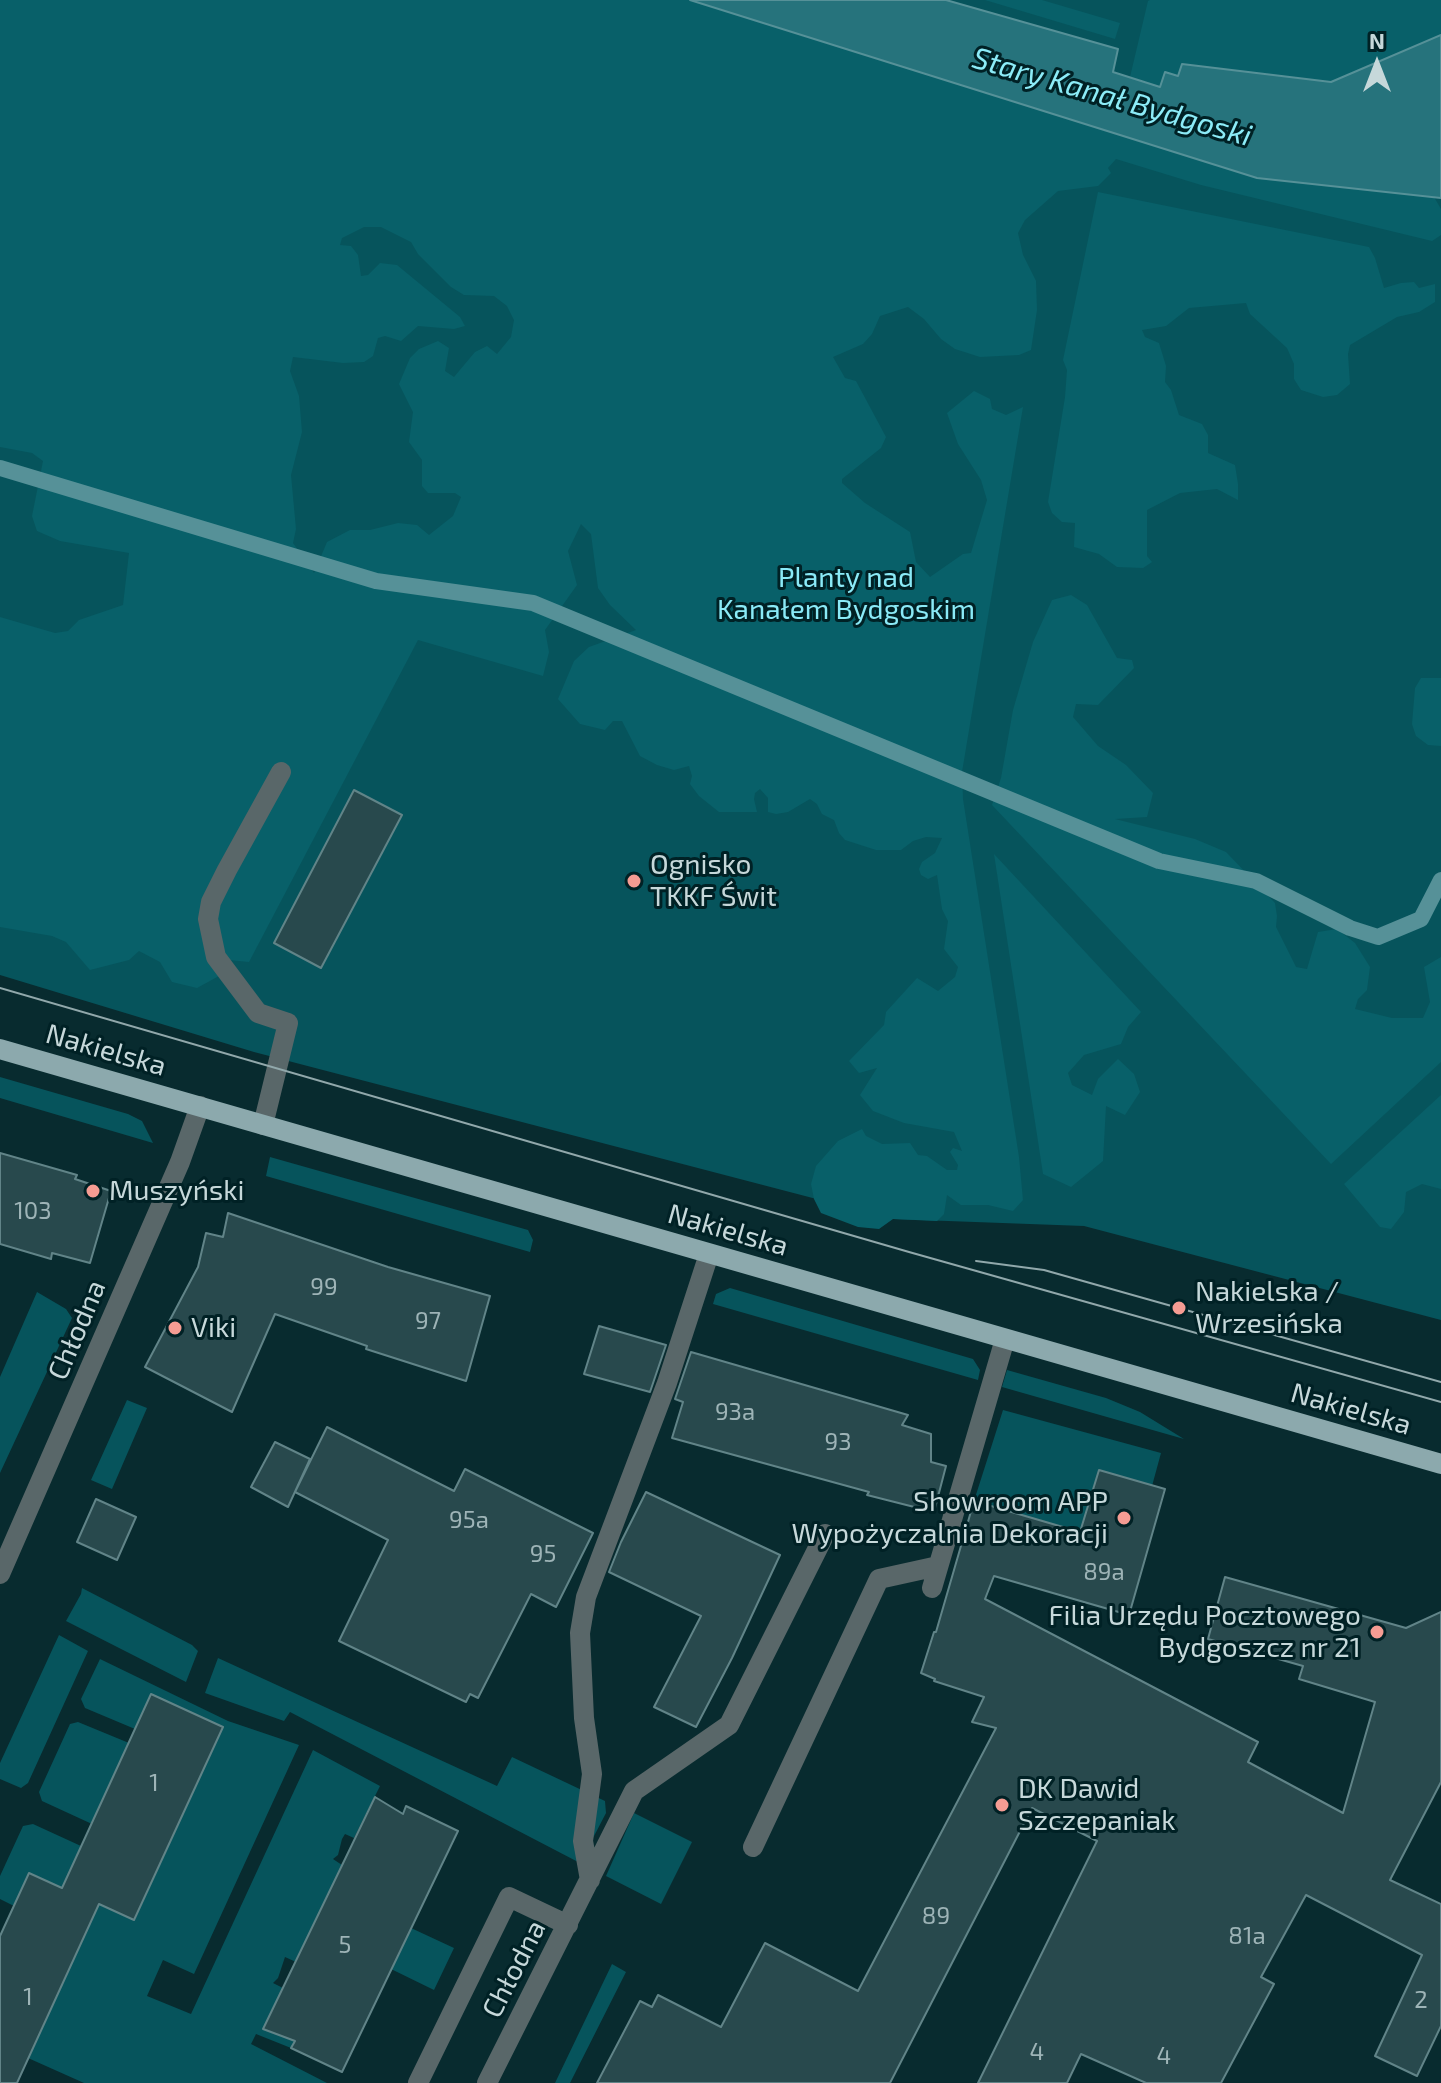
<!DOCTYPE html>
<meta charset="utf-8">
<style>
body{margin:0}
#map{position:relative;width:1441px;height:2083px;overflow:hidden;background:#082b2f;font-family:"Exo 2",sans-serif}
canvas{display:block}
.north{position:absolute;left:1337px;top:24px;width:80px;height:80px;-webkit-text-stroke:6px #002125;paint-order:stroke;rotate:0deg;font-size:22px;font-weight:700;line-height:32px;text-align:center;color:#c6d8da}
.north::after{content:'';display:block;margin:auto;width:28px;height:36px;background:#c6d8da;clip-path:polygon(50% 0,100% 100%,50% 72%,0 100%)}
</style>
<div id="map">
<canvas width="1441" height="2083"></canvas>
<div class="north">N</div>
</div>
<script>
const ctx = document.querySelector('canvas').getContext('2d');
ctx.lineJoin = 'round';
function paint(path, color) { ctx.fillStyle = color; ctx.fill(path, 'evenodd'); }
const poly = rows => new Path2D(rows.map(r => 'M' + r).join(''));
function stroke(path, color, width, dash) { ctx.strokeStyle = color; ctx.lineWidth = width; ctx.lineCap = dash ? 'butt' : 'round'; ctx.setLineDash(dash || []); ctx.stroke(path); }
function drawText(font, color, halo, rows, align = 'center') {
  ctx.font = font + ' "Exo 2",sans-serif'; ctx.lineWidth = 6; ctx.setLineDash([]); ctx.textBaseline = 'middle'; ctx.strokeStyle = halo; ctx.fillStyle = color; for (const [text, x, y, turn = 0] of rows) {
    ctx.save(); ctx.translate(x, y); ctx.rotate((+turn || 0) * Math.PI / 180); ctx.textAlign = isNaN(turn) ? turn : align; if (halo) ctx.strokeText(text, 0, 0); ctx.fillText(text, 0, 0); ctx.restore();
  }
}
paint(poly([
 [0,0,1441,0,1441,1320,1084,1226,893,1219,254,1052,0,975],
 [0,1077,128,1114,142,1121,153,1143,0,1098],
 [270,1157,528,1230,533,1240,530,1252,266,1176],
 [730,1288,973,1359,980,1370,978,1380,713,1304,716,1294],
 [37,1292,66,1309,72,1318,0,1473,0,1377],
 [1007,1370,1106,1398,1140,1412,1184,1439,1002,1387],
 [127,1400,147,1408,112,1489,91,1480],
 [1003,1410,1161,1453,1152,1486,1099,1470,1080,1532,974,1501],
 [82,1588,192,1645,198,1651,186,1682,66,1621,81,1594],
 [59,1635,88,1651,28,1783,21,1788,0,1779,0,1763],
 [218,1658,497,1786,512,1757,605,1801,606,1813,580,1863,290,1712,284,1721,205,1693],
 [100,1659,228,1721,299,1745,194,1974,163,1960,147,1996,191,2014,313,1750,380,1786,354,1838,345,1834,342,1839,338,1855,333,1859,342,1865,296,1962,285,1957,278,1978,273,1983,283,1988,295,2040,291,2048,256,2034,251,2044,327,2083,84,2083,28,2058,99,1904,135,1919,223,1727,151,1694,135,1729,85,1708,81,1699],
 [78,1722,129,1743,92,1824,42,1801,39,1792,70,1724],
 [634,1813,692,1842,661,1904,606,1876],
 [33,1824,81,1846,62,1888,14,1906,0,1899,0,1876,23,1826],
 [411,1928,454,1948,434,1990,391,1969],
 [612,1964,626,1972,570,2083,555,2083]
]), '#06545c');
paint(poly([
 [0,0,690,0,1257,178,1434,197,1441,209,1441,235,1432,241,1201,185,1116,159,1108,168,1111,173,1098,186,1058,191,1025,220,1018,233,1023,255,1036,281,1037,310,1031,350,1019,355,980,357,955,349,941,339,924,319,908,307,880,316,872,334,863,344,833,357,845,378,856,381,886,437,881,448,842,479,842,483,865,503,910,532,916,562,930,577,963,554,971,553,987,500,981,480,958,444,947,413,974,391,990,399,992,409,1006,415,1023,407,962,772,963,799,1019,1157,1023,1200,1013,1211,988,1205,961,1205,947,1195,944,1214,937,1221,893,1219,879,1229,858,1227,821,1213,814,1199,811,1184,816,1166,838,1141,862,1129,866,1136,882,1144,910,1143,918,1155,927,1156,947,1170,957,1170,958,1165,950,1152,953,1148,962,1151,954,1132,904,1123,873,1111,860,1095,877,1068,859,1073,849,1061,884,1025,886,1012,917,978,938,991,955,977,958,967,944,949,948,921,942,909,937,875,928,879,921,875,919,869,922,862,935,853,942,838,926,837,913,841,901,850,876,850,845,840,839,833,834,820,822,814,817,804,810,799,788,812,776,814,768,812,768,798,760,789,755,793,754,799,757,812,719,812,699,796,690,784,692,776,689,766,674,770,657,765,640,756,622,721,613,721,605,730,580,724,558,699,574,661,589,647,636,630,610,605,598,588,591,534,581,524,568,551,577,585,545,630,549,652,543,676,418,640,249,962,229,960,219,976,197,988,172,982,160,962,139,951,129,960,90,970,66,942,52,936,0,927,0,617,55,633,68,631,79,620,123,605,129,553,60,541,37,531,32,516,43,461,32,453,0,447],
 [364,227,381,227,411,242,418,254,451,287,464,295,494,296,507,306,514,320,511,337,497,354,487,346,475,352,454,377,445,371,449,348,438,341,419,349,410,358,399,384,413,412,409,442,422,460,422,486,428,493,455,493,461,497,453,516,429,535,417,525,398,523,370,530,350,530,327,542,314,573,293,543,296,529,291,475,302,432,299,396,290,371,293,357,343,363,364,362,373,356,378,338,385,336,401,341,418,326,454,329,465,326,460,317,397,265,380,263,368,275,361,276,358,255,351,246,340,245,342,238],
 [985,0,1042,0,1120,23,1115,39],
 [1150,0,1441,0,1441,35,1331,82,1183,64,1178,76,1161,87,1130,77,1148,1],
 [1098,192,1369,247,1375,258,1384,288,1401,283,1414,282,1419,288,1435,284,1435,302,1419,312,1397,317,1350,345,1348,354,1350,384,1337,395,1323,397,1301,390,1294,379,1294,364,1287,348,1250,314,1246,303,1189,308,1166,326,1142,330,1145,337,1159,343,1166,366,1165,382,1171,390,1179,415,1202,424,1208,435,1208,453,1235,465,1238,484,1238,500,1217,489,1180,493,1147,510,1147,556,1152,562,1143,568,1117,567,1099,554,1074,547,1075,523,1062,522,1052,513,1048,502,1065,397,1067,370,1063,360],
 [1071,595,1087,605,1117,658,1132,660,1134,668,1098,705,1076,704,1073,717,1098,746,1126,765,1153,793,1147,817,1115,819,1195,839,1226,852,1275,903,1277,916,1276,927,1296,967,1307,969,1318,932,1337,929,1355,943,1370,967,1367,990,1358,999,1355,1009,1392,1018,1423,1018,1430,1002,1424,967,1441,957,1441,1062,1331,1164,992,805,1001,778,1013,710,1033,642,1052,600],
 [1421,678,1441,678,1441,746,1428,745,1416,736,1412,724,1415,688],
 [994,854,1141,1012,1128,1027,1121,1044,1084,1055,1068,1073,1072,1085,1092,1095,1098,1079,1118,1059,1134,1074,1140,1092,1125,1115,1106,1106,1103,1161,1071,1187,1043,1174],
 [1441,1095,1441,1189,1422,1184,1406,1192,1404,1212,1391,1229,1380,1227,1344,1184]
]), '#086069');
const water = poly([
 [690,0,946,0,1118,49,1113,72,1160,87,1165,72,1178,76,1182,64,1331,82,1441,35,1441,198,1257,178,690,0]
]);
paint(water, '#26737c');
stroke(water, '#569198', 2);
stroke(poly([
 [0,468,376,581,533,603,1159,861,1256,881,1350,928,1378,937,1421,919,1441,880]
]), '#569198', 16);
const building = poly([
 [354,790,402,815,321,968,274,943,354,790],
 [0,1153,77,1175,75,1179,111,1191,90,1263,52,1253,51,1259,0,1244,0,1153],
 [228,1213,388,1267,490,1296,466,1381,366,1349,367,1346,275,1314,232,1412,145,1367,198,1267,206,1233,223,1237,228,1213],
 [599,1326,666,1345,650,1392,584,1374,599,1326],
 [691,1352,908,1415,902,1425,931,1434,931,1462,946,1466,934,1512,867,1495,869,1492,672,1438,683,1402,675,1399,691,1352],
 [327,1427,454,1491,465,1469,593,1533,556,1607,531,1594,478,1698,470,1694,466,1702,339,1641,388,1540,295,1492,327,1427],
 [275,1442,310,1459,288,1507,251,1487,275,1442],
 [1099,1470,1165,1489,1129,1615,994,1576,985,1599,1258,1742,1248,1762,1343,1813,1375,1702,1299,1679,1303,1666,1208,1639,1225,1577,1406,1628,1441,1612,1441,1782,1390,1880,1441,1904,1441,2026,1417,2076,1375,2056,1422,1955,1306,1895,1261,1977,1274,1984,1221,2083,1146,2083,1081,2054,1067,2083,978,2083,1097,1841,1032,1808,890,2083,597,2083,640,2001,652,2007,658,1995,721,2027,765,1943,858,1991,996,1728,972,1722,984,1697,934,1681,935,1679,921,1673,934,1632,936,1632,974,1501,1080,1532,1099,1470],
 [646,1492,780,1555,732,1658,696,1727,654,1707,701,1616,609,1572,621,1542,646,1492],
 [96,1499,136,1517,117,1560,77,1542,96,1499],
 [151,1694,223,1727,134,1920,99,1904,17,2083,0,2083,0,1936,29,1873,62,1888,151,1694],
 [375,1797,403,1814,406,1806,458,1831,342,2072,291,2048,295,2041,263,2029,375,1797]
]);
paint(building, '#28494d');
stroke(building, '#618488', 2);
stroke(poly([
 [263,1125,288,1023,258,1013,216,957,208,919,211,902,227,870,281,772],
 [0,1574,180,1162,200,1106],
 [932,1588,1005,1339],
 [753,1847,879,1579,938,1566],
 [590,1880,583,1841,592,1774,584,1718,580,1633,586,1597,667,1383,709,1254],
 [418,2083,509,1897,568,1925],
 [487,2083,634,1791,729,1725,825,1534]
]), '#596769', 20);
stroke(poly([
 [0,1049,1441,1464]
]), '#8ca9ad', 20);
stroke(poly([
 [0,988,909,1252,1441,1402],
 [976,1261,1044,1270,1441,1382]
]), '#91a8ab', 2);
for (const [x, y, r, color] of [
 [634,881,8,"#f59c93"],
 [93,1191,8,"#f59c93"],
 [1179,1308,8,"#f59c93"],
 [175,1328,8,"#f59c93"],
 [1124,1518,8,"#f59c93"],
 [1377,1632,8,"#f59c93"],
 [1002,1805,8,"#f59c93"]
]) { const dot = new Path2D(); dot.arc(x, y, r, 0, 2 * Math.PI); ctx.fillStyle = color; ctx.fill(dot); stroke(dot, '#002125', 3); }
drawText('24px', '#9eb4b7', null, [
 ["103",33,1211],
 ["99",324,1287],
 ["97",428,1321],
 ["93a",735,1412],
 ["93",838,1442],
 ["95a",469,1520],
 ["95",543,1554],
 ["89a",1104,1572],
 ["1",154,1783],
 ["89",936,1916],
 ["81a",1247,1936],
 ["5",345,1945],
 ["1",28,1997],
 ["2",1421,2000],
 ["4",1037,2052],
 ["4",1164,2056]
]);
drawText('28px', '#8aeaf7', '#002125', [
 ["Planty nad",846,578],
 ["Kanałem Bydgoskim",846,610]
]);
drawText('28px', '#c6d8da', '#002125', [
 ["Ognisko",650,865],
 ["TKKF Świt",650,897],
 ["Muszyński",109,1191],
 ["Nakielska /",1195,1292],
 ["Wrzesińska",1195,1324],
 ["Viki",191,1328],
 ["Showroom APP",1108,1502,"right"],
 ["Wypożyczalnia Dekoracji",1108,1534,"right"],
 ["Filia Urzędu Pocztowego",1361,1616,"right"],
 ["Bydgoszcz nr 21",1361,1648,"right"],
 ["DK Dawid",1018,1789],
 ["Szczepaniak",1018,1821]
], 'left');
drawText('28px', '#c6d8da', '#002125', [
 ["Nakielska",106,1050,16],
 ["Nakielska",728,1230,16],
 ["Chłodna",77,1330,-67],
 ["Nakielska",1351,1409,16],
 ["Chłodna",514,1969,-63]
]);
drawText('italic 30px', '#8cecf8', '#002125', [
 ["Stary Kanał Bydgoski",1112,97,16]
]);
</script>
